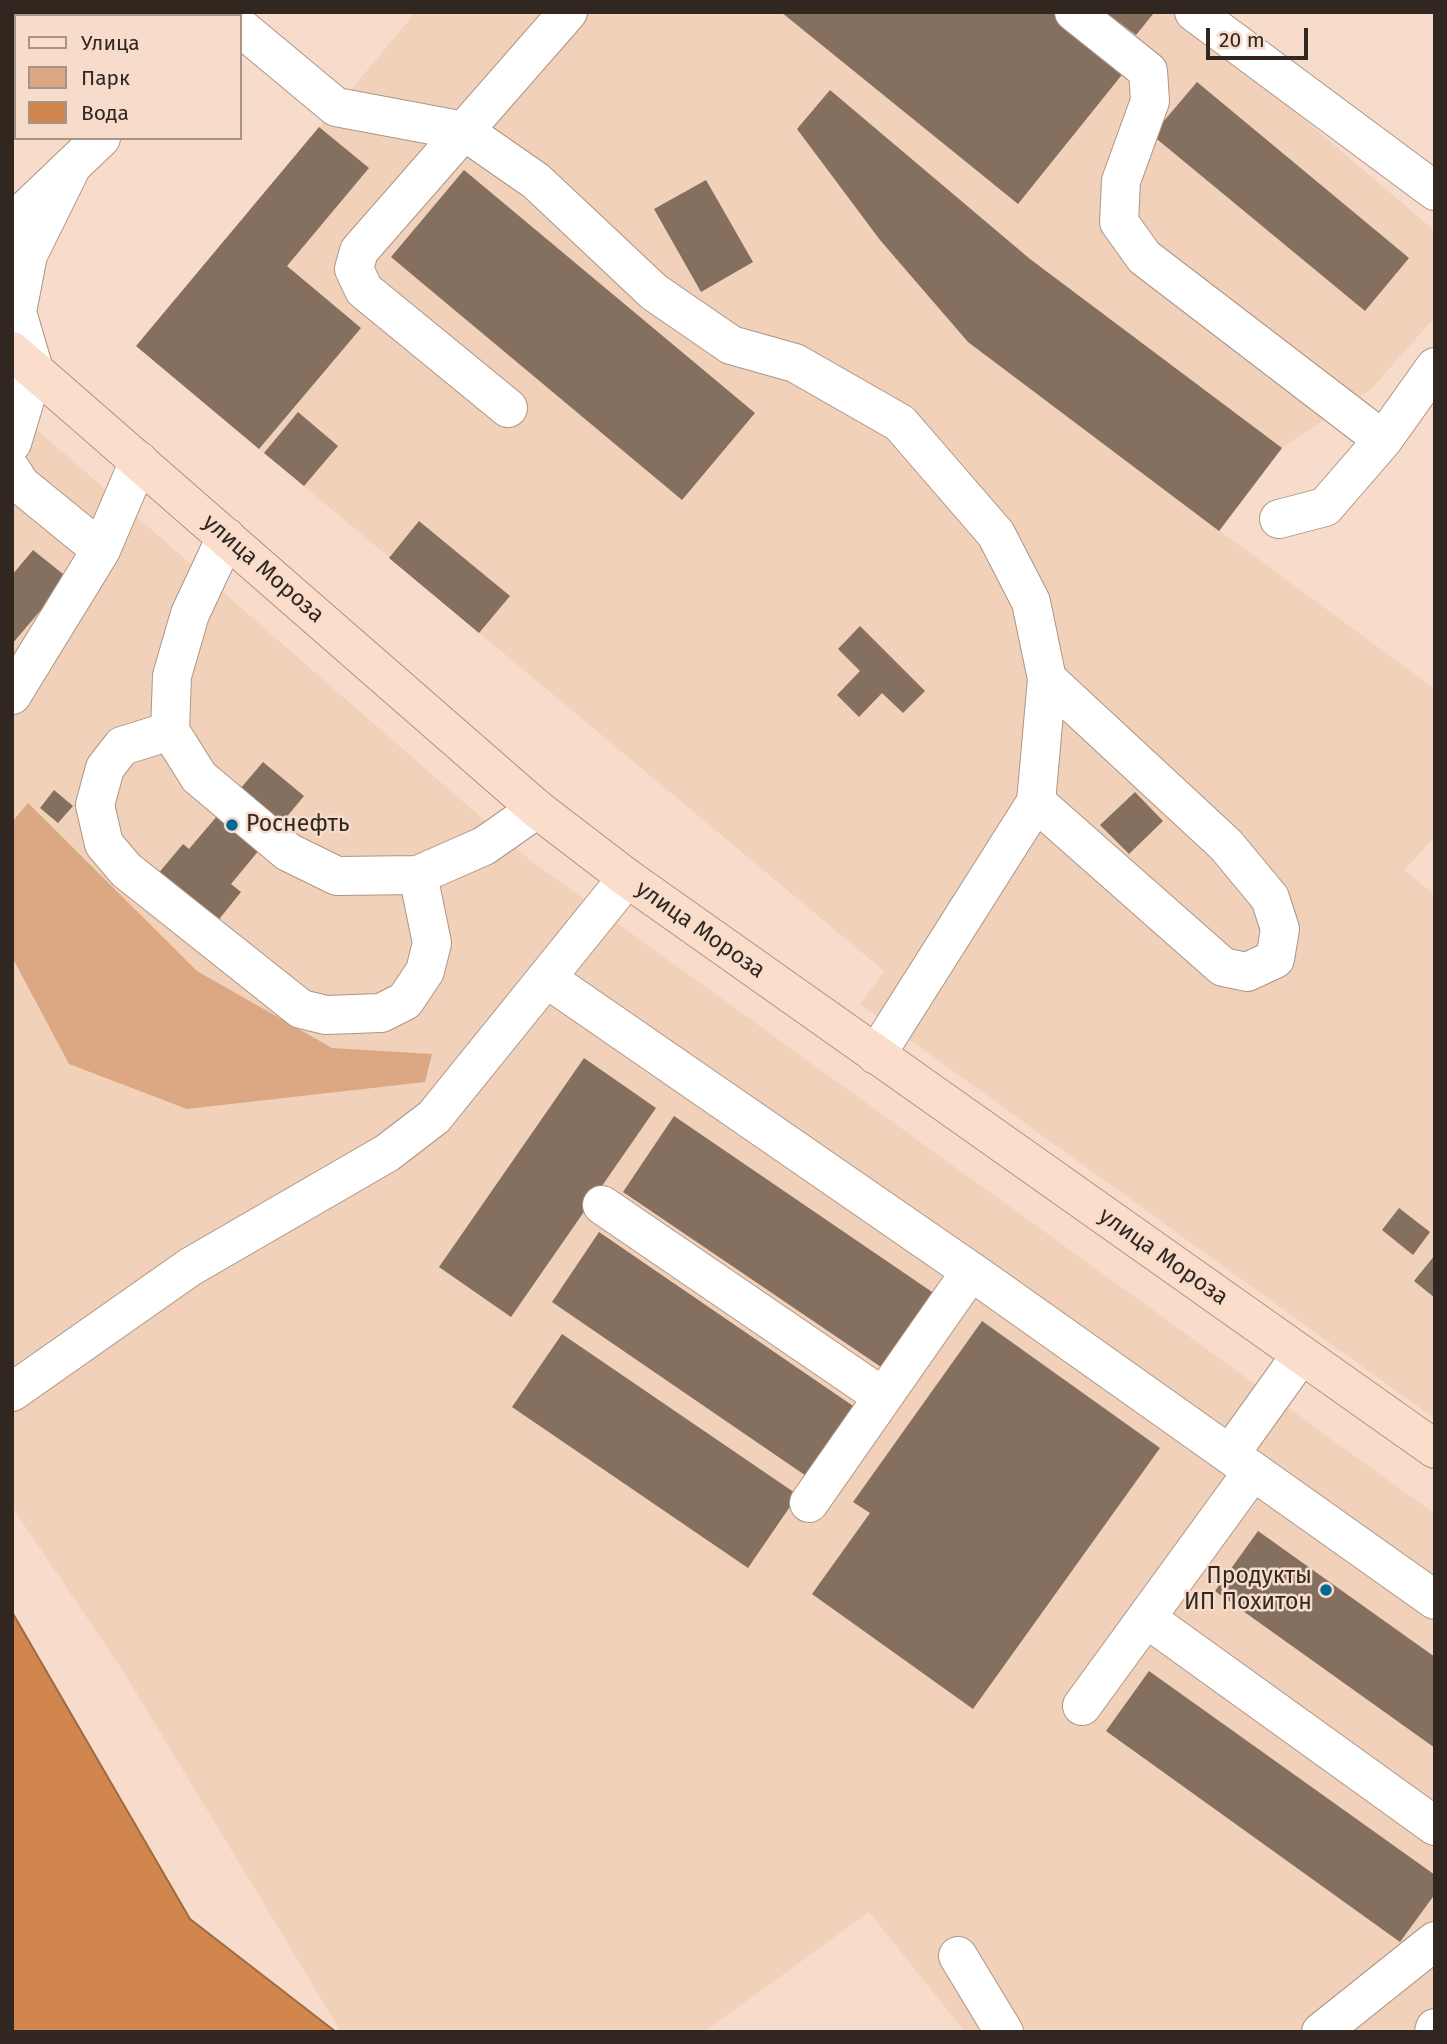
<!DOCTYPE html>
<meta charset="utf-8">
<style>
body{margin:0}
#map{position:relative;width:1447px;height:2044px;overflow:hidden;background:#f7dccb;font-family:"Fira Sans",sans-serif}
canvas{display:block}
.frame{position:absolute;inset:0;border:14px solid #312720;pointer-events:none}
.legend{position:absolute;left:14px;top:14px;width:228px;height:126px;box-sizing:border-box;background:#f7dccb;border:2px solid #a89487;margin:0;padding:9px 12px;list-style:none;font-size:21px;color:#312720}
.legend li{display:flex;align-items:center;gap:14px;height:35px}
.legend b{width:35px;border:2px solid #a89487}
.scale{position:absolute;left:1206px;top:28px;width:102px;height:32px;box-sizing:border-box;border:4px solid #312720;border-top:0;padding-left:9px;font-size:21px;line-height:24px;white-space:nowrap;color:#312720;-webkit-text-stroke:5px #f7dccb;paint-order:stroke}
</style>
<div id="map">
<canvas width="1447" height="2044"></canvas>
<div class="frame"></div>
<ul class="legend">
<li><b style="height:9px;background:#fadecb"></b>Улица</li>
<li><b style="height:19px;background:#dca884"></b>Парк</li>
<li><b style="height:19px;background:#d0864d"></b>Вода</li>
</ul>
<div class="scale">20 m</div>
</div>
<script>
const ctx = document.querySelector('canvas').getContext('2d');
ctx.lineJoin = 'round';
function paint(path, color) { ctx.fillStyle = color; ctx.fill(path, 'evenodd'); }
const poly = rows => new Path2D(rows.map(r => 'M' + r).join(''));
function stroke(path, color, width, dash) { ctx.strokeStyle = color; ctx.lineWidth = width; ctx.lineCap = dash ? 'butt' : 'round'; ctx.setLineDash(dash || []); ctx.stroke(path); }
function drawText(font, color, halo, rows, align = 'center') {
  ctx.font = font + ' "Fira Sans",sans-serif'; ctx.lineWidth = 5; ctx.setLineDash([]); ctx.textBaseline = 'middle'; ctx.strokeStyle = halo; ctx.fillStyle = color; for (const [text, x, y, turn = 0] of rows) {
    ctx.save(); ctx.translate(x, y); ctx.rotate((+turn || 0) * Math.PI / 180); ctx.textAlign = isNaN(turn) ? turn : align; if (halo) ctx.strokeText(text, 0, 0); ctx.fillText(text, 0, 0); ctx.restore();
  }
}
paint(poly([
 [416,12,1173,12,1232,58,1435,231,1435,317,1371,389,1282,448,1220,531,1435,689,1435,837,1404,870,1435,895,1435,1419,860,1004,884,971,136,346],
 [12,408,530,860,1435,1514,1435,2032,965,2032,869,1912,704,2032,341,2032,125,1674,12,1507]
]), '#f1d1ba');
paint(poly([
 [28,803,197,971,332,1048,432,1054,425,1082,187,1109,69,1064,12,957,12,822]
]), '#dca884');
const water = poly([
 [12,1612,190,1919,336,2032,12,2032,12,1612]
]);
paint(water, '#d0864d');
stroke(water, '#a06a40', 2);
paint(poly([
 [781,12,1063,12,1129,66,1018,204],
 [1105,12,1151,12,1153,14,1136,35],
 [1197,82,1409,258,1365,311,1152,135],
 [830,90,1030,259,1282,448,1219,531,968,342,880,240,797,129],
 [319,127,369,168,287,266,361,328,259,449,136,346],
 [464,170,755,413,682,500,391,257],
 [706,180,753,262,701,292,654,209],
 [298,412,338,446,304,486,264,453],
 [419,521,510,596,479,633,389,558],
 [33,550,68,578,12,644,12,575],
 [860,626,925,691,903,713,882,693,859,717,837,695,860,671,838,649],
 [263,762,304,796,231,884,241,892,216,923,157,875,183,844,189,849],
 [54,790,73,806,58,823,40,808],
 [1135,792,1163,821,1129,854,1100,825],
 [584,1058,656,1108,511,1317,439,1267],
 [674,1116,935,1294,884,1369,623,1192],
 [1399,1208,1430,1232,1413,1255,1382,1230],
 [599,1232,859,1410,812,1480,552,1302],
 [1435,1255,1435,1298,1414,1281],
 [982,1321,1160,1448,973,1709,812,1594,870,1513,853,1502],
 [562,1334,798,1495,748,1568,512,1407],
 [1258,1531,1435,1657,1435,1748,1215,1591],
 [1149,1671,1435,1875,1435,1894,1400,1942,1106,1731]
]), '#856f5f');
const minor = poly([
 [1074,12,1148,71,1150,101,1121,181,1119,222,1144,257,1383,440],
 [1194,12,1435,191],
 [240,27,336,107,464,131,536,181,654,292,731,345,795,363,900,423,996,534,1031,602,1047,679,1036,802,876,1055],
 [12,223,101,138],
 [508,408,364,290,354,269,359,251,568,12],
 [12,443,34,370,17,312,28,255,72,166],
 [12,471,20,484,101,550],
 [1279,519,1325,507,1383,440,1435,367],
 [226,537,190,614,172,676,170,731,199,777,288,852,337,876,418,875,484,846,537,809],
 [12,695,101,550,139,461],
 [170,731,122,746,105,768,95,805,104,844,126,870,301,1009,326,1015,381,1013,405,1001,425,971,432,943,418,875],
 [1036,802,1223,967,1247,972,1275,959,1280,929,1270,898,1226,845,1047,679],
 [546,978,982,1279,1435,1600],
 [602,1205,883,1397],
 [12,1392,190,1267,387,1153,434,1117,627,878],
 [1230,1454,1301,1355],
 [809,1503,971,1271],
 [1146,1618,1435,1826],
 [1082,1706,1253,1471],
 [958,1956,1004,2032],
 [1321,2032,1435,1941],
 [1434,2032,1435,2028]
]);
const major = poly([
 [12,351,537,809,627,878,1435,1449]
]);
stroke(minor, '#ad9584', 40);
stroke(major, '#b19078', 40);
stroke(minor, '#fff', 38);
stroke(major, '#fadecb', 38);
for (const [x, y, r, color] of [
 [232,825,7,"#006a97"],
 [1326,1590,7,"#006a97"]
]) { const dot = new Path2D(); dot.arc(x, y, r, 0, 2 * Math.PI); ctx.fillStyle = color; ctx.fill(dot); stroke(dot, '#f7dccb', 2.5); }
drawText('23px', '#312720', '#f7dccb', [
 ["улица Мороза",263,569,41],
 ["улица Мороза",700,930,35],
 ["улица Мороза",1163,1257,35]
]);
drawText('23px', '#312720', '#f7dccb', [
 ["Роснефть",246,825],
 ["Продукты",1312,1577,"right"],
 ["ИП Похитон",1312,1603,"right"]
], 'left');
</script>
